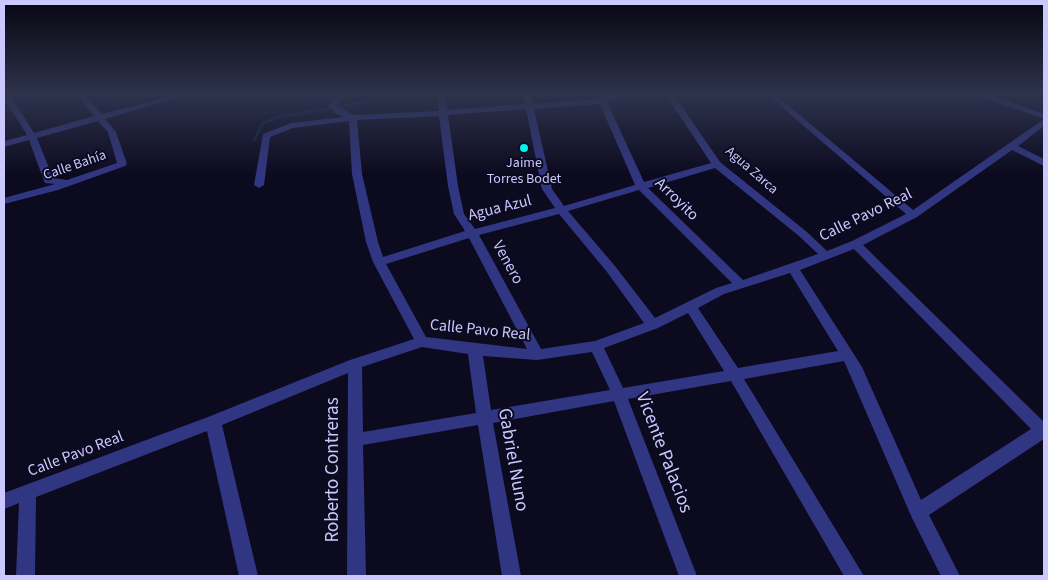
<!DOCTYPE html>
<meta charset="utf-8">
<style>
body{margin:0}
#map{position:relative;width:1048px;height:580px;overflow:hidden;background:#0c0a1f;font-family:"Source Sans 3",sans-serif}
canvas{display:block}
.frame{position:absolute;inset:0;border:5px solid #cac8ff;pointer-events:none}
</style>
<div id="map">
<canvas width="1048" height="580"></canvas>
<div class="frame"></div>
</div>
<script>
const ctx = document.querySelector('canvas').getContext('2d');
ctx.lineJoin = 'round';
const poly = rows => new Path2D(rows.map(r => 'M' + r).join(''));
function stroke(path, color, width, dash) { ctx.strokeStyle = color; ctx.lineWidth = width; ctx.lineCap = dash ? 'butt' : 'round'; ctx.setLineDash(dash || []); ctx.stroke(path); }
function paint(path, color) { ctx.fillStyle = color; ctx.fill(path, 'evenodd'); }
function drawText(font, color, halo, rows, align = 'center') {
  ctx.font = font + ' "Source Sans 3",sans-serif'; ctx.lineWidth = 4; ctx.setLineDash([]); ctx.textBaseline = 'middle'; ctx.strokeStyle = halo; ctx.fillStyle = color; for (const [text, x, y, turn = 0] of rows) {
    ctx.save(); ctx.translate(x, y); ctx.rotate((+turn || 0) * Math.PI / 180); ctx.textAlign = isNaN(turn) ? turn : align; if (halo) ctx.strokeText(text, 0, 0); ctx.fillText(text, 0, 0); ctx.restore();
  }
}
stroke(poly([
 [254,140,263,123,279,117,407,95]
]), '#072242', 3);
paint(poly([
 [4,95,10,95,34,133,94,116,77,95,85,95,102,114,175,95,186,95,105,119,116,132,127,164,125,166,58,190,4,204,4,198,55,184,45,183,44,181,29,140,4,147,4,141,27,135,4,98,4,95],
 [98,121,108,132,117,163,67,180,53,178,37,138,98,121],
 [338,95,346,95,337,105,354,115,439,111,437,97,441,95,445,97,447,110,525,104,523,95,531,95,533,104,598,99,596,95,604,95,605,97,612,95,622,95,621,97,607,102,644,182,711,163,666,95,674,95,720,162,807,232,827,251,852,241,906,214,768,95,776,95,913,210,1044,119,983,97,982,95,992,95,1044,114,1044,126,1018,146,1044,159,1044,166,1012,150,917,217,863,245,1044,422,1044,439,929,515,960,576,941,576,912,518,844,361,744,379,864,576,844,576,731,381,628,399,697,576,679,576,614,401,493,423,521,576,502,576,478,425,363,445,366,576,347,576,348,373,222,425,258,576,239,576,207,431,36,497,35,576,16,576,19,503,4,509,4,493,208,417,350,360,414,339,373,262,366,242,352,174,349,121,293,128,270,137,264,185,259,188,254,185,263,134,291,123,343,117,335,113,328,105,338,95],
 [600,104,635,185,564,206,552,189,534,109,600,104],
 [526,109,542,189,555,208,475,229,464,214,458,186,448,115,526,109],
 [439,116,448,186,454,214,465,231,383,257,378,242,362,174,357,120,439,116],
 [715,168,799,236,818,254,743,280,648,188,715,168],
 [639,190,732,283,716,288,655,318,615,266,568,211,639,190],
 [559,214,607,272,644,323,595,341,541,349,479,235,559,214],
 [469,238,527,349,426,337,386,264,469,238],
 [854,249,1031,429,921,500,862,367,800,270,854,249],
 [790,273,838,351,738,368,698,308,724,294,790,273],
 [688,313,724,371,623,388,604,348,658,328,688,313],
 [422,347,468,354,476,413,363,432,362,367,422,347],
 [592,352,610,390,491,410,483,356,537,360,592,352]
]), '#313682');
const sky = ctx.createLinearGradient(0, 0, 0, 176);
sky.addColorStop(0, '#070611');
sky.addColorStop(0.54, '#2e334d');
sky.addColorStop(1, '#2e334d00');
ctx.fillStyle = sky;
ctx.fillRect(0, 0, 1048, 176);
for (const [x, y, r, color] of [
 [524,148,5,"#00f2f3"]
]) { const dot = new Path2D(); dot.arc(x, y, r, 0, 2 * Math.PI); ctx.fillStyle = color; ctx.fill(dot); stroke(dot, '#0c0a1f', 2); }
drawText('14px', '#cac8ff', '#0c0a1f', [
 ["Jaime",524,164],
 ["Torres Bodet",524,180]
]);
drawText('14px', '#cac8ff', '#0c0a1f', [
 ["Calle Bahía",75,166,-19],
 ["Agua Zarca",751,171,41]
]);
drawText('16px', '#cac8ff', '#0c0a1f', [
 ["Arroyito",676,200,44],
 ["Agua Azul",500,209,-14],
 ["Calle Pavo Real",866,216,-26],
 ["Venero",507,263,61],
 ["Calle Pavo Real",480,331,6],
 ["Calle Pavo Real",76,455,-21]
]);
drawText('19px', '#cac8ff', '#0c0a1f', [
 ["Vicente Palacios",663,453,69],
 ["Gabriel Nuno",512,460,80],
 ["Roberto Contreras",334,470,-90]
]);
</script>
